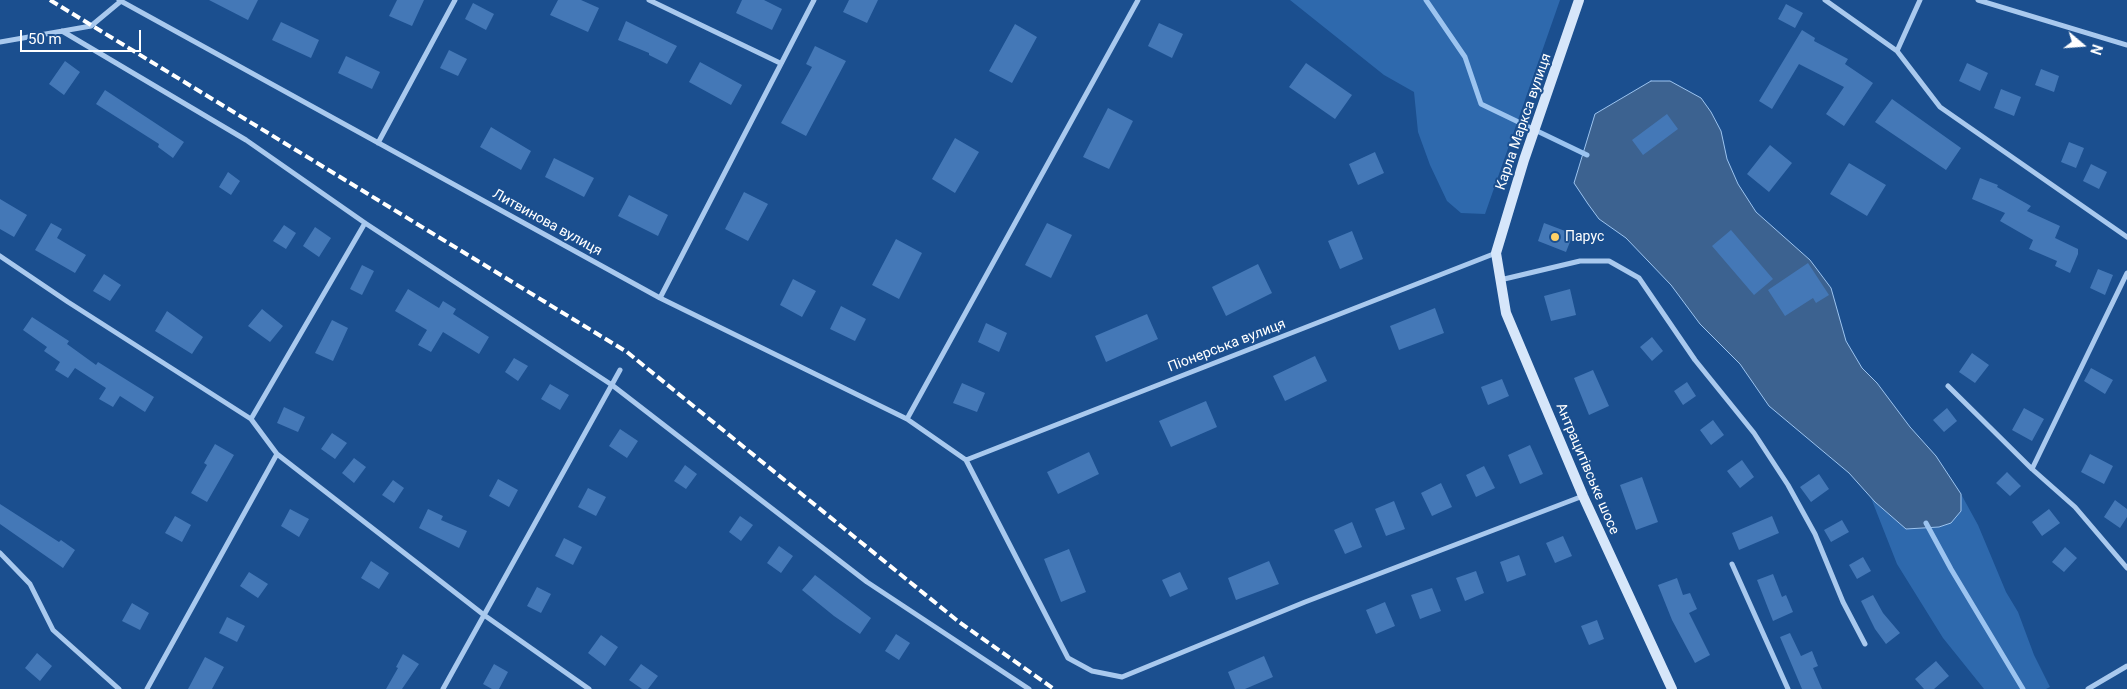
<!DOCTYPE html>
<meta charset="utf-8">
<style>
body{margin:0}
#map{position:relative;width:2127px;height:689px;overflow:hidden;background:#1b4f8f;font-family:Roboto,sans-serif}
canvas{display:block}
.north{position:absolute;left:2057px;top:20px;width:50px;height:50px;-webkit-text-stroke:4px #1b4f8f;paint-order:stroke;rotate:108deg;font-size:14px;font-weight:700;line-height:20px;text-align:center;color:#fff}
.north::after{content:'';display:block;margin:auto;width:18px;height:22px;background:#fff;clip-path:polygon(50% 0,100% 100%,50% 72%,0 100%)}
.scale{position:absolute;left:20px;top:30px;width:121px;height:22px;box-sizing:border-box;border:2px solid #fff;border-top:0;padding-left:6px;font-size:15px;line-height:18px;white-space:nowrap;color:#fff;-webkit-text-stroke:4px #1b4f8f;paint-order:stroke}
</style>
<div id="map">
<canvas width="2127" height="689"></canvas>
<div class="north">N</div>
<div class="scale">50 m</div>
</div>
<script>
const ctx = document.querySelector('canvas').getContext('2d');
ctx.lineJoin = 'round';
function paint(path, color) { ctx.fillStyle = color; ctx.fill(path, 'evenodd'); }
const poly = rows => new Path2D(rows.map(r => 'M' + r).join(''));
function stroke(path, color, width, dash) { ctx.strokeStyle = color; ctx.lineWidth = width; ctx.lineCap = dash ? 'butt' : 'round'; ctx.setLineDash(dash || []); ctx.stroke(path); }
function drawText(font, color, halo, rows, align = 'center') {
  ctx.font = font + ' Roboto,sans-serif'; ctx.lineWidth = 4; ctx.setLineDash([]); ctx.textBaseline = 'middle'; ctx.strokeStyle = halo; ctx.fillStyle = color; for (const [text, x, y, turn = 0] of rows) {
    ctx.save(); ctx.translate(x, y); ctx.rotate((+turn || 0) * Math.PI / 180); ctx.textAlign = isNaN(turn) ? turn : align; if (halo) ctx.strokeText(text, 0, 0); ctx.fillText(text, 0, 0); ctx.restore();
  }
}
paint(poly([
 [1290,0,1560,0,1485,214,1461,213,1447,201,1430,165,1418,132,1414,92,1384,75],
 [1961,494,1978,525,2006,592,2018,612,2034,655,2050,687,2046,689,1984,689,1943,638,1897,564,1871,498,1907,529,1939,527,1961,511]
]), '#2e69ad');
const water = poly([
 [1651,81,1670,81,1701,98,1711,112,1721,131,1727,159,1738,184,1756,212,1810,260,1831,288,1846,341,1862,368,1877,383,1910,427,1936,456,1961,494,1961,511,1951,523,1939,527,1906,529,1875,502,1849,473,1769,406,1740,364,1700,324,1671,285,1626,238,1599,219,1588,204,1574,183,1595,114,1651,81]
]);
paint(water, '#3c6290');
stroke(water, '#9cc4f0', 1);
stroke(poly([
 [1426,0,1465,57,1481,104,1587,155],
 [1926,523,1951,569,2023,689]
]), '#9cc4f0', 5);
paint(poly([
 [209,0,258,0,248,20],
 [397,0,424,0,412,26,389,16],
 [558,0,581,0,599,8,588,32,550,15],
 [742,0,764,0,782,9,772,30,736,13],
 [849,0,878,0,867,23,843,12],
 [473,3,494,14,486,30,465,19],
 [1786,4,1803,13,1795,28,1778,19],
 [626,21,677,46,667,64,649,55,649,53,618,40],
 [281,22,319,40,311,58,272,40],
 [1159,23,1183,34,1172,58,1148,46],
 [1015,24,1037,37,1012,83,989,71],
 [1802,30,1815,38,1814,41,1848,59,1845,64,1873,83,1844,126,1826,114,1844,87,1799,64,1772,109,1759,101],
 [815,46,846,61,806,136,781,123,812,67,806,64],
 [449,50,467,59,458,76,440,68],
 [346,56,380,72,372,89,338,73],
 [65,61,80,72,64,95,49,84],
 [700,62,742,85,731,105,689,82],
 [1306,63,1352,95,1335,119,1289,87],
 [1967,63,1988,73,1980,91,1959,81],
 [2041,69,2059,76,2054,92,2035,85],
 [2001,89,2021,97,2014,116,1994,108],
 [105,90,184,142,173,158,158,147,159,144,96,104],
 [1892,99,1961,148,1946,170,1875,122],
 [1108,108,1133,121,1109,169,1083,157],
 [1667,114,1678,129,1643,155,1632,140],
 [491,127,531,151,521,170,480,147],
 [955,138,979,152,955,193,932,179],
 [2069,142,2084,148,2076,168,2061,162],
 [1770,145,1792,163,1769,192,1747,174],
 [1375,152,1384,173,1358,185,1349,164],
 [554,158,594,178,584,197,545,177],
 [1849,163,1886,185,1867,216,1830,194],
 [2091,164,2107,172,2099,189,2083,181],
 [228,172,240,181,231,195,219,187],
 [1980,178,1998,185,1997,187,2031,206,2027,211,2060,226,2055,238,2078,249,2078,254,2070,273,2055,266,2057,261,2029,249,2033,240,2000,221,2005,213,1972,199],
 [744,192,768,204,748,241,725,229],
 [629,195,668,215,658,236,618,216],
 [0,199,27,215,14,237,0,229],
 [51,223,62,229,57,238,86,255,75,273,35,250],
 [1047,223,1072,235,1051,278,1025,265],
 [1544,223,1573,234,1566,252,1538,241],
 [284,225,296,233,286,249,273,241],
 [315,227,331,238,319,257,303,246],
 [1731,230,1773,279,1754,295,1712,246],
 [1352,231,1363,259,1340,269,1328,241],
 [896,239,922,253,899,299,872,285],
 [1808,263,1829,295,1816,303,1813,298,1785,316,1768,290],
 [1258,264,1272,293,1226,316,1212,287],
 [362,265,374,271,362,295,350,289],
 [2098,269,2113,275,2105,295,2090,288],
 [104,274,121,285,110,301,93,291],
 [793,279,816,291,802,317,780,305],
 [408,289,439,308,443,301,456,309,453,314,489,337,479,354,443,332,431,352,418,345,427,330,395,311],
 [1570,289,1576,315,1551,321,1544,296],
 [841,306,866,319,855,341,830,329],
 [1435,308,1444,333,1399,350,1390,326],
 [262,309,283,326,270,342,248,326],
 [167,311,203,337,192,354,155,331],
 [1147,314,1158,339,1106,362,1095,336],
 [32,317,69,341,67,344,96,365,98,362,154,397,145,412,120,396,113,407,99,399,106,388,75,368,68,378,55,370,60,362,44,351,47,347,23,330],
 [332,320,348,328,333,361,315,353],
 [986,323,1007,333,999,352,978,342],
 [1652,337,1663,351,1652,361,1640,347],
 [1972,353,1989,365,1975,383,1959,372],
 [1315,356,1327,381,1285,401,1273,376],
 [514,358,528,366,518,381,505,372],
 [2091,368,2113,380,2105,394,2084,381],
 [1593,370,1609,406,1589,415,1574,378],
 [1502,379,1509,396,1488,405,1481,387],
 [1687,382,1696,396,1683,405,1674,391],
 [962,383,985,393,977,412,953,403],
 [550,384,569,395,560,410,541,399],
 [1206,401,1217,427,1171,447,1159,421],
 [284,407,305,417,298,432,277,423],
 [1947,408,1957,421,1944,432,1933,420],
 [2024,408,2044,419,2032,441,2012,430],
 [1713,420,1724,435,1711,445,1700,430],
 [620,429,638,441,627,458,609,446],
 [332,433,347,443,335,459,321,449],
 [215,444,234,455,207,502,191,493,207,465,204,463],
 [1530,445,1543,474,1520,484,1508,455],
 [1089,452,1099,474,1058,494,1047,472],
 [2090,454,2113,466,2104,484,2081,472],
 [354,458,366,467,354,483,342,473],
 [1742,460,1754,477,1740,488,1727,471],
 [685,465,697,474,686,489,674,481],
 [1484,466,1495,488,1476,497,1466,475],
 [2007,472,2021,486,2010,496,1996,483],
 [1819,474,1829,489,1811,502,1800,487],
 [1642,477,1658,522,1636,530,1620,485],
 [498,479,518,490,509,507,489,496],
 [393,480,404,488,394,503,382,495],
 [1441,483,1452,507,1432,516,1421,493],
 [588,488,606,497,596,516,578,507],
 [2115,500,2127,509,2127,517,2120,528,2104,517],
 [1394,501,1405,529,1386,536,1375,509],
 [0,504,59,542,61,540,75,550,63,568,0,524],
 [290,509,309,519,299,537,281,526],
 [428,509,443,516,441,520,467,531,459,548,419,528],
 [2049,509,2060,523,2042,536,2032,522],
 [175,516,191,525,182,542,165,533],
 [740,516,753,525,741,541,729,532],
 [1772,516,1779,533,1739,550,1732,533],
 [1842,520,1849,532,1831,542,1824,530],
 [1352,522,1362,547,1345,554,1334,530],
 [1563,536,1572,556,1555,563,1546,543],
 [564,538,582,547,573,565,555,556],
 [779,546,793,556,781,573,767,563],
 [2065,547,2077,558,2064,572,2052,562],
 [1069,549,1086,592,1061,602,1044,559],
 [1519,555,1526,575,1507,582,1500,562],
 [1863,557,1871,571,1857,579,1849,565],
 [371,561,389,573,379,589,361,578],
 [1269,561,1279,584,1236,600,1228,578],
 [1476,571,1484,593,1465,601,1456,578],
 [249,572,268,584,258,598,240,586],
 [1180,572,1188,589,1170,597,1162,580],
 [1773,574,1782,597,1786,595,1793,612,1773,621,1757,580],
 [815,575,871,618,860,634,834,616,802,590],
 [1677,578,1683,595,1690,593,1697,609,1689,613,1710,655,1695,663,1672,620,1658,585],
 [537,587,551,594,541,613,527,606],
 [1432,588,1441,611,1420,619,1411,595],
 [1873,595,1883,613,1900,633,1886,644,1875,629,1861,601],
 [1385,602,1395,626,1376,634,1366,610],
 [132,603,149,613,140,630,122,621],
 [227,617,245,626,237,642,219,633],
 [1597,620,1604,639,1589,645,1581,626],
 [1790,633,1801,656,1812,651,1818,666,1813,668,1822,689,1802,689,1780,637],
 [896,634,910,643,899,660,885,651],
 [601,635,618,647,605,666,588,653],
 [37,653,52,666,40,681,25,668],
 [403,654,419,664,402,689,386,689,398,668,396,667],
 [1264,656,1273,677,1245,689,1235,689,1228,672],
 [205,657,224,667,212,689,188,689],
 [1936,661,1949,676,1934,689,1924,689,1915,679],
 [494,664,508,672,499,689,492,689,483,684],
 [641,664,658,676,648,689,642,689,629,680]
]), '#4478b7');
stroke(poly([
 [119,0,660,298,907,419,966,460,1068,658,1092,671,1122,677,1305,602,1583,496],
 [649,0,780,63],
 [1825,0,1897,51,1940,107,2127,237],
 [1978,0,2127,45],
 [62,31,246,140,365,223,612,385,867,582,1029,689],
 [0,42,91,26,121,1],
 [1897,51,1920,0],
 [378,143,455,0],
 [0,256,68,302,251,419,277,454,484,615,589,689],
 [1500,280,1580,261,1609,261,1639,278,1695,360,1754,433,1788,485,1815,534,1843,602,1865,644],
 [660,298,814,0],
 [1948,386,2032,469,2075,507,2127,568],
 [251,419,365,223],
 [907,419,1138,0],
 [966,460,1496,253],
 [2032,469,2127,273],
 [0,553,30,584,53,630,119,689],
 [1732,564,1788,689],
 [147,689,277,454],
 [443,689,620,370],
 [2088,689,2127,666]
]), '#a9c9ee', 5);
stroke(poly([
 [1579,0,1524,160,1496,253,1506,313,1583,496,1672,689]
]), '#d6e6fa', 10);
stroke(poly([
 [50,0,627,352,959,622,1054,689]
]), '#fff', 4, [9, 4]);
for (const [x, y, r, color] of [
 [1555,237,5,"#ffd166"]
]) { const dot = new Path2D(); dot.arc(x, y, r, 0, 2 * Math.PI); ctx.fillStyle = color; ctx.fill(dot); stroke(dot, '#1b4f8f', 2); }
drawText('14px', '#fff', '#1b4f8f', [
 ["Карла Маркса вулиця",1524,122,-71],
 ["Литвинова вулиця",547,223,29],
 ["Піонерська вулиця",1227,346,-21],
 ["Антрацитівське шосе",1587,469,67]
]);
drawText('14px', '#fff', '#1b4f8f', [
 ["Парус",1565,237]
], 'left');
</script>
